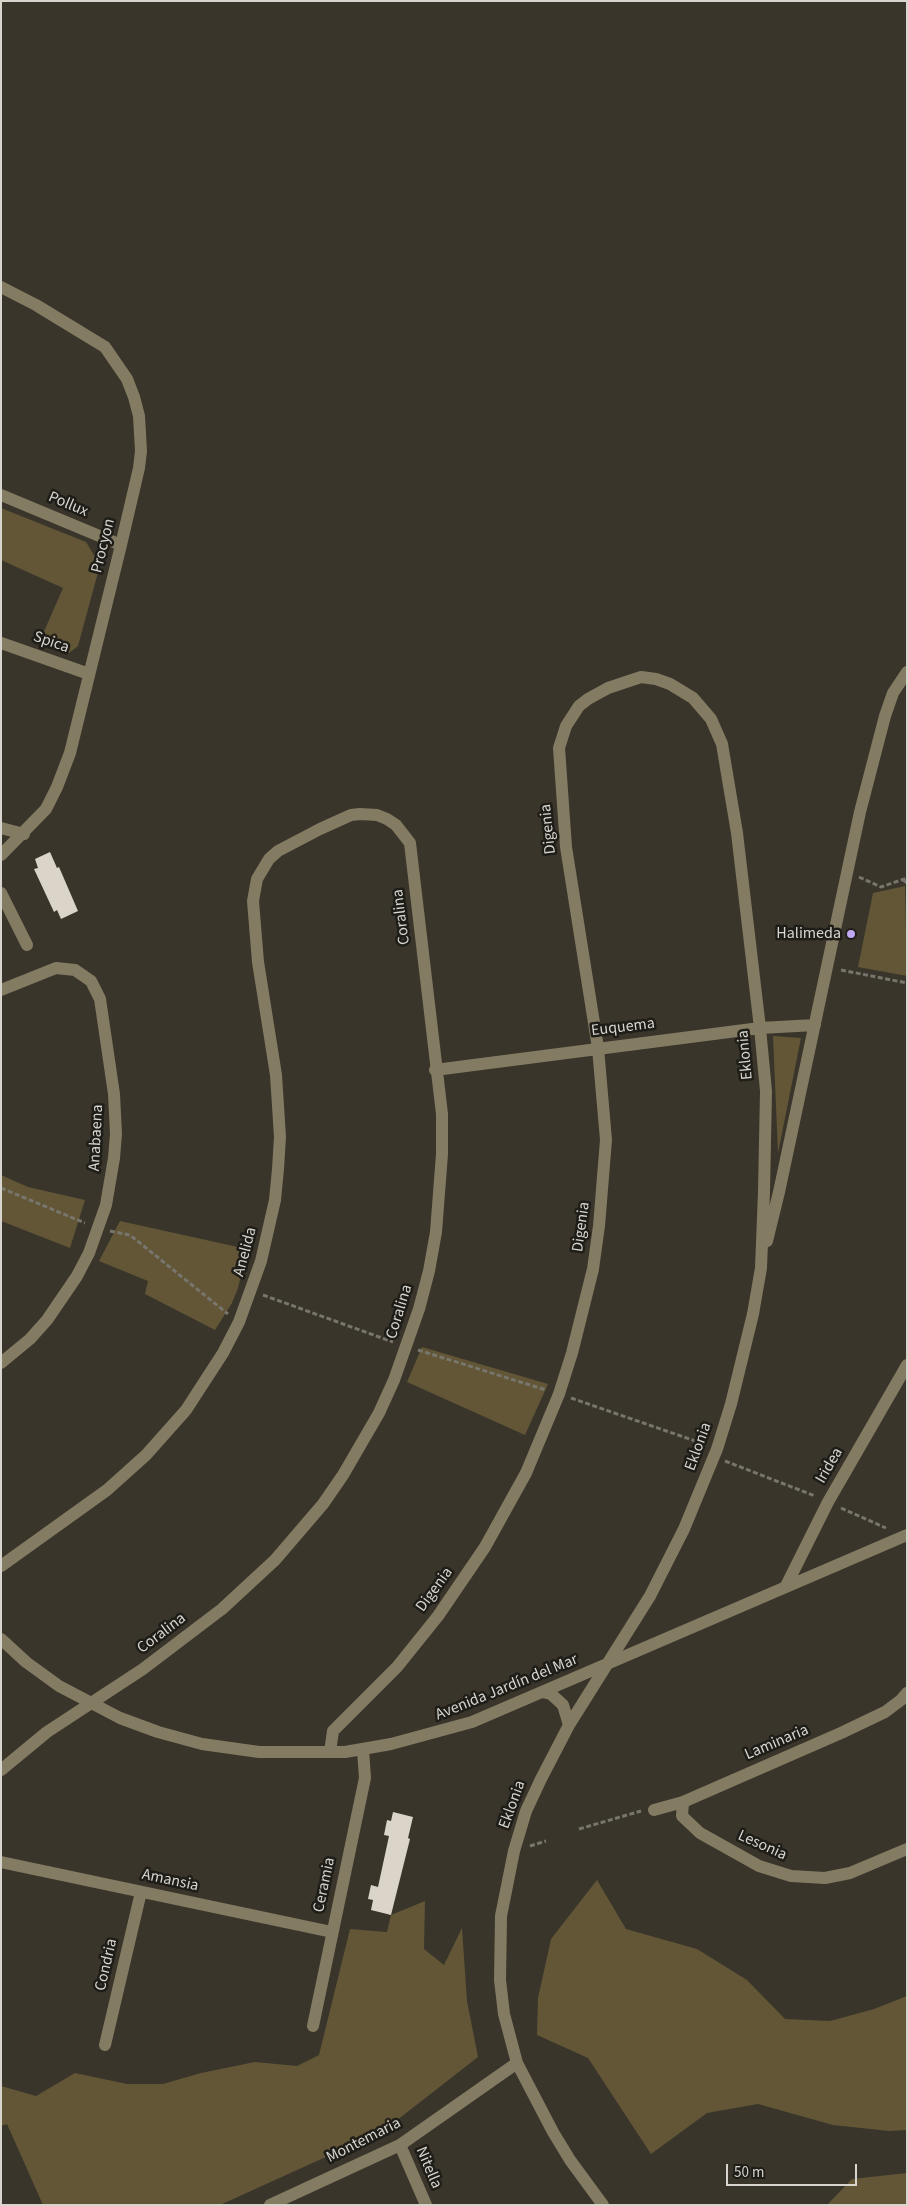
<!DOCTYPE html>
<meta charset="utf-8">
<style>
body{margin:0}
#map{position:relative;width:908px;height:2206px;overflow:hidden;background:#39352b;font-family:"Source Sans 3",sans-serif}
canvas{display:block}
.frame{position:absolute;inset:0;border:2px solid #d7d5ce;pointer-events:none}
.scale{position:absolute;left:726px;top:2164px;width:131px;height:22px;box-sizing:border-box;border:2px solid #d7d5ce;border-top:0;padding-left:6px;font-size:15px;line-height:18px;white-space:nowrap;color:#d7d5ce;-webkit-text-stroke:4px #1f1d18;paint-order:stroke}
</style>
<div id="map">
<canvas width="908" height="2206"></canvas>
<div class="frame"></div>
<div class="scale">50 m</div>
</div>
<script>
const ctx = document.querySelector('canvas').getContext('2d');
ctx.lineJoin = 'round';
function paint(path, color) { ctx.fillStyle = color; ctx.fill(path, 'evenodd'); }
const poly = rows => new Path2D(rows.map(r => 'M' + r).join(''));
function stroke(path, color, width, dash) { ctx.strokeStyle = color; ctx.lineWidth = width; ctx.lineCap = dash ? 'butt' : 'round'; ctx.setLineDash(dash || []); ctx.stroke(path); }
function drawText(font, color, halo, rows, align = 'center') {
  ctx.font = font + ' "Source Sans 3",sans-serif'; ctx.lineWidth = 5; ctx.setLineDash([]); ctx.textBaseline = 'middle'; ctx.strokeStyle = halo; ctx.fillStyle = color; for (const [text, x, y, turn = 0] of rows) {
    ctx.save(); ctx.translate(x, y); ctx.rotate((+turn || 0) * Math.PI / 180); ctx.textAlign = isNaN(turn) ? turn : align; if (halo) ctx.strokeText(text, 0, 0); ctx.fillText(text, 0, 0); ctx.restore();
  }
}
paint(poly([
 [1,508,86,542,100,565,78,646,69,653,39,643,63,588,1,560],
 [905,886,907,976,858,967,873,893],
 [773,1036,801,1038,778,1153],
 [1,1175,28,1187,85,1200,70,1248,1,1221],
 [120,1221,247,1249,238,1288,232,1303,215,1330,145,1294,148,1281,99,1261],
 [422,1347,548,1384,525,1435,407,1382],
 [597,1880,626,1929,697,1949,747,1980,785,2019,830,2021,874,2009,907,1996,907,2130,889,2131,833,2125,758,2104,707,2113,651,2154,588,2058,537,2035,538,1998,551,1939],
 [425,1901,424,1949,444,1965,462,1928,467,2001,478,2057,383,2131,220,2205,43,2205,7,2124,1,2126,1,2086,36,2096,75,2073,127,2084,163,2084,201,2073,255,2062,297,2066,319,2055,350,1929,387,1932,391,1915],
 [907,2173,907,2205,827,2205,852,2179]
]), '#625637');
paint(poly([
 [50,852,57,868,59,867,78,911,61,919,57,910,54,912,34,869,38,868,35,859],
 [393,1812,413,1817,408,1838,410,1839,391,1915,371,1910,373,1900,368,1899,371,1885,378,1887,389,1836,384,1835,387,1820,391,1821]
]), '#dad5c8');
stroke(poly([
 [859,877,881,887,907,878],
 [903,880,907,883],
 [841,970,907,983],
 [1,1188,85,1223],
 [110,1231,130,1235,228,1314],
 [263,1295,393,1342],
 [418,1350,546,1390],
 [571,1398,704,1444],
 [725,1461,815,1496],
 [841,1508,886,1528],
 [579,1829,641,1811],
 [530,1846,546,1841]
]), '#78756c', 3, [5, 2.5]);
stroke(poly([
 [1,287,36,305,105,347,127,379,134,397,139,416,141,451,139,468,121,545,70,753,57,787,46,809,1,855],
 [1,495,121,545],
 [1,643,89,674],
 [1,828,24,834],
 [1,893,27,945],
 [1,990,56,968,75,970,91,981,100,999,114,1094,116,1134,114,1158,106,1205,89,1253,77,1276,47,1320,30,1339,1,1363],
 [435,1070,760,1028,815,1025],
 [767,1241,779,1192,860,812,885,716,893,693,907,672],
 [1,1566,107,1490,146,1455,186,1410,223,1353,239,1322,261,1261,275,1200,278,1169,280,1137,276,1075,258,962,253,901,257,879,269,859,278,851,320,829,351,815,360,814,377,815,387,819,396,825,410,843,442,1114,442,1154,436,1232,429,1271,419,1309,394,1380,379,1413,343,1475,323,1504,275,1560,222,1609,193,1631,143,1669,47,1732,1,1770],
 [786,1586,828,1502,907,1365],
 [1,1639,26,1662,59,1686,120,1718,158,1732,202,1744,259,1752,345,1752,391,1744,472,1722,907,1535],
 [542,1692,551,1694,563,1705,569,1725],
 [330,1752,333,1731,397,1667,438,1616,485,1547,526,1473,559,1394,572,1353,593,1269,599,1226,606,1140,598,1048,566,847,559,748,566,726,579,706,588,699,608,688,641,677,656,679,670,684,693,698,711,719,722,744,737,833,760,1028,766,1091,764,1192,761,1268,753,1314,731,1404,717,1449,684,1529,650,1596,569,1725,541,1779,526,1811,514,1851,501,1916,500,1980,504,2014,517,2063,553,2132,570,2160,603,2205],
 [683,1802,682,1816,700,1833,759,1866,791,1876,825,1878,850,1873,907,1849],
 [654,1810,683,1802,841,1733,885,1712,901,1700,907,1693],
 [1,1862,332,1932],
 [313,2026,365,1778,363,1750],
 [105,2045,141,1892],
 [400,2145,426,2205],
 [270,2205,400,2145,517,2063]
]), '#847b63', 12);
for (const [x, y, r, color] of [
 [851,934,5,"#c0a8f4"]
]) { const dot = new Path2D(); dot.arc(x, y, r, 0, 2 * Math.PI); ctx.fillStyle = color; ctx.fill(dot); stroke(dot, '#1f1d18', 2); }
drawText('16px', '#d7d5ce', '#1f1d18', [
 ["Pollux",68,505,23],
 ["Procyon",104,546,-76],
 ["Spica",51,643,19],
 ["Digenia",549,829,-96],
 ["Coralina",402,917,-97],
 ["Euquema",623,1028,-7],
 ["Eklonia",746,1055,-95],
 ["Anabaena",97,1138,-87],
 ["Digenia",582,1227,-82],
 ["Anelida",246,1252,-75],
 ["Coralina",400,1312,-73],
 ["Eklonia",699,1447,-70],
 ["Iridea",830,1466,-60],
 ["Digenia",435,1590,-54],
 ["Coralina",162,1634,-37],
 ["Avenida Jardín del Mar",507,1688,-22],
 ["Laminaria",777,1743,-23],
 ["Eklonia",513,1805,-70],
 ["Lesonia",762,1846,24],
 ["Amansia",170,1881,12],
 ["Ceramia",325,1885,-78],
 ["Condria",107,1965,-77],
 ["Montemaria",364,2141,-27],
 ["Nitella",428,2168,67]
]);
drawText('16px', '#d7d5ce', '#1f1d18', [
 ["Halimeda",841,934]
], 'right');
</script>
